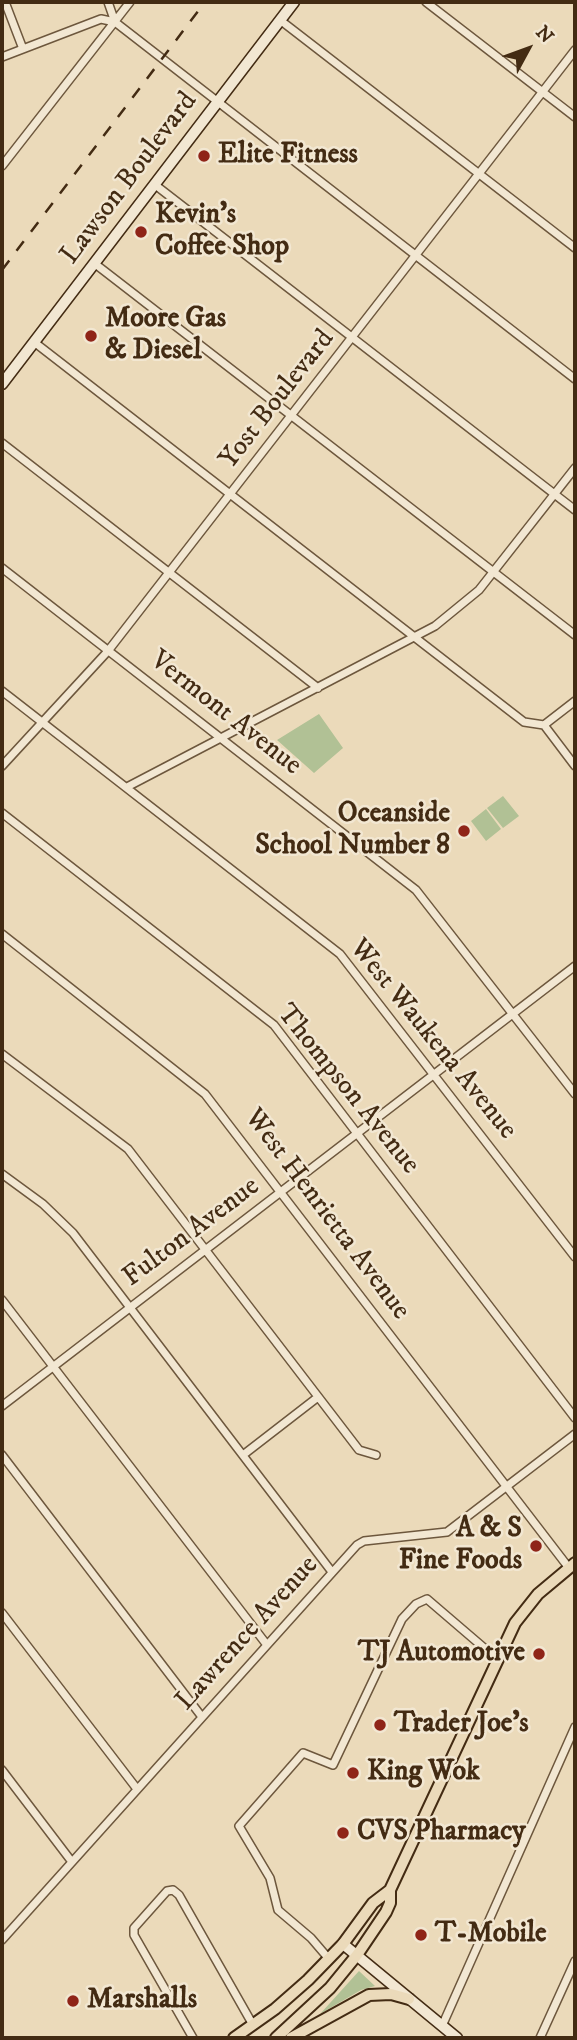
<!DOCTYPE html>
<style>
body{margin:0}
#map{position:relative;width:577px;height:2040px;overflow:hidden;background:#ebdaba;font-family:"IM FELL DW Pica",serif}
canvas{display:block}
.frame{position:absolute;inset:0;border:4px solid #432b13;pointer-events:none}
.north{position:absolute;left:493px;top:14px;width:70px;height:70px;-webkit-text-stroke:5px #f2e7d2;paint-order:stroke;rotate:49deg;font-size:19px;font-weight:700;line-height:28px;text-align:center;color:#432b13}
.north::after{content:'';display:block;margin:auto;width:24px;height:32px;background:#432b13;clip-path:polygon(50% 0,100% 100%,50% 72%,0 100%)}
</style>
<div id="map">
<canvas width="577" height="2040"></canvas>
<div class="frame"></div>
<div class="north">N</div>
</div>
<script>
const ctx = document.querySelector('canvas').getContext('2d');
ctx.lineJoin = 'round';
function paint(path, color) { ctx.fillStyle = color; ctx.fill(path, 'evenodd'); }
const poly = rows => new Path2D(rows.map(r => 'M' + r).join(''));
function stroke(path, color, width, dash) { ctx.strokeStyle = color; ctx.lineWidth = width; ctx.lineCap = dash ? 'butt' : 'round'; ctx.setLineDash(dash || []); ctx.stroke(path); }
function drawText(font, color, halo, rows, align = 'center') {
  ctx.font = font + ' "IM FELL DW Pica",serif'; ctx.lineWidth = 5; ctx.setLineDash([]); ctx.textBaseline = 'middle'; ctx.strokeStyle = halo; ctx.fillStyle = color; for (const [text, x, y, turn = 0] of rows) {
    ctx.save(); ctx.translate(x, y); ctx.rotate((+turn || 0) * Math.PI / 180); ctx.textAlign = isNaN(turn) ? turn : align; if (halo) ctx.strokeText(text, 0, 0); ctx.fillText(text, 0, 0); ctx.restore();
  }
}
paint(poly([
 [319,714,343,748,314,773,277,740],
 [503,796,519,816,503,828,487,808],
 [486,809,501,829,486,841,471,821],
 [359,1971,375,1986,361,1990,320,2014]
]), '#b1c195');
const street = poly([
 [5,2,23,49],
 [108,2,115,22],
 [426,2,575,117],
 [280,20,575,248],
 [2,57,101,19,115,22,575,379],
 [2,166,130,2],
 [154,184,575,510],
 [94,263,575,635],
 [34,342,524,722,544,725,575,766],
 [2,443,318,688],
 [2,568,416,890,575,1094],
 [2,691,340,954,575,1257],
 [544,725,575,701],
 [2,766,108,651,575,50],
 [127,787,435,626,479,590,575,468],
 [2,813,274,1025,575,1418],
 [2,934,205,1094,569,1568],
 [2,1054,128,1149,359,1450,376,1455],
 [2,1174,43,1204,73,1233,332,1572],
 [2,1300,267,1645],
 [2,1406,575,966],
 [2,1455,202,1717],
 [243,1455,318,1397],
 [2,1613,137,1789],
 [2,1770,72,1862],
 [2,1940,357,1545,364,1541,447,1532,575,1434],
 [329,1959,311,1938,278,1910,270,1878,239,1826,303,1753,333,1765,402,1619,416,1604,427,1599,497,1659],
 [442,2026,575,1727],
 [193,2038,134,1935,134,1928,167,1891,173,1890,179,1895,253,2025],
 [540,2038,575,1961]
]);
const secondary = poly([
 [2,384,294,2],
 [343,1944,457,2038]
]);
const primary = poly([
 [234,2038,275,2009,308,1980,343,1944,373,1903,390,1890,515,1623,538,1594,575,1563],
 [276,2038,330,1988,357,1955,386,1912,390,1903,390,1890],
 [291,2038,369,1995,391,1994,409,1999]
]);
stroke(street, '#6d573d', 10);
stroke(secondary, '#432b13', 13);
stroke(primary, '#432b13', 14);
stroke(street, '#f2e7d2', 7);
stroke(secondary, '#f2e7d2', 10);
stroke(primary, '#ebdaba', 10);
stroke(poly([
 [2,270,205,2]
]), '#432b13', 2.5, [12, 12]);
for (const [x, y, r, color] of [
 [204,156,7,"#8f2418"],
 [141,232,7,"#8f2418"],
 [91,336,7,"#8f2418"],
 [464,831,7,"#8f2418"],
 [536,1546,7,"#8f2418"],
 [539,1654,7,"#8f2418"],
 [380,1725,7,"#8f2418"],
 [353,1773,7,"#8f2418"],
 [343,1833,7,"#8f2418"],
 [421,1935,7,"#8f2418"],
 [73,2001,7,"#8f2418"]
]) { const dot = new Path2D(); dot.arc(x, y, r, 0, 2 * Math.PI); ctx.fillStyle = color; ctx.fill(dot); stroke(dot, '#f2e7d2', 2.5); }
drawText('bold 28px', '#432b13', '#f2e7d2', [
 ["Elite Fitness",218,156],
 ["Kevin's",155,216],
 ["Coffee Shop",155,248],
 ["Moore Gas",105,320],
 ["& Diesel",105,352],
 ["Oceanside",450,815,"right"],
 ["School Number 8",450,847,"right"],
 ["A & S",522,1530,"right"],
 ["Fine Foods",522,1562,"right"],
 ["TJ Automotive",525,1654,"right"],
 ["Trader Joe's",394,1725],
 ["King Wok",367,1773],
 ["CVS Pharmacy",357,1833],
 ["T-Mobile",435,1935],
 ["Marshalls",87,2001]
], 'left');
drawText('28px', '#432b13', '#f2e7d2', [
 ["Lawson Boulevard",130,179,-53],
 ["Yost Boulevard",278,400,-52],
 ["Vermont Avenue",225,714,38],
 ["West Waukena Avenue",432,1040,51],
 ["Thompson Avenue",347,1090,51],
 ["West Henrietta Avenue",326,1215,53],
 ["Fulton Avenue",192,1233,-37],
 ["Lawrence Avenue",248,1634,-48]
]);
</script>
